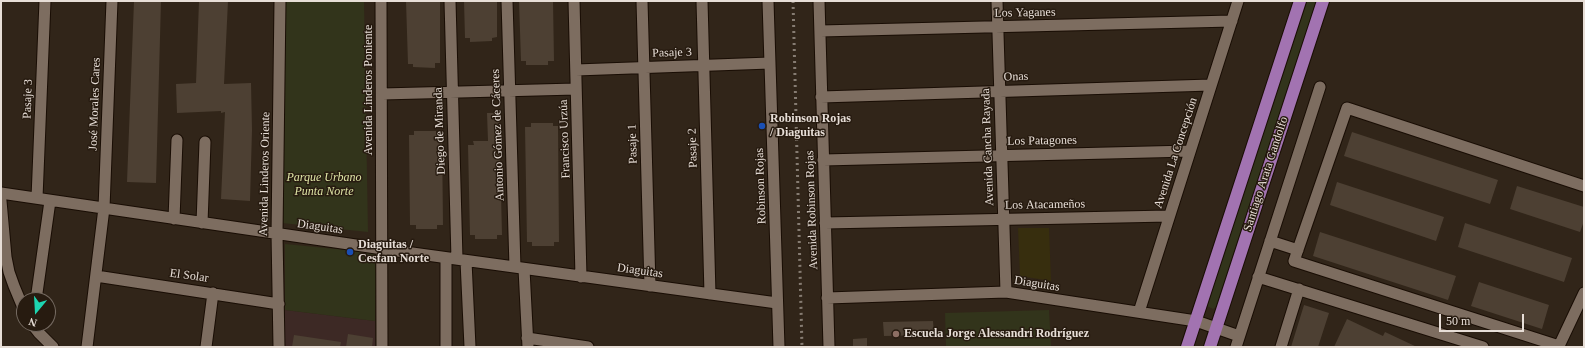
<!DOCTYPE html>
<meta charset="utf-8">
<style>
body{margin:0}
#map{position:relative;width:1585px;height:348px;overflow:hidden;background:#312519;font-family:Georgia,serif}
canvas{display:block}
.frame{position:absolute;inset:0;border:2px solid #e7ded7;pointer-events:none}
.north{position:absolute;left:16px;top:292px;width:40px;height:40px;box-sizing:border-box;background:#271b10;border:1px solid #746960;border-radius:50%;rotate:198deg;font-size:11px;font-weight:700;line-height:16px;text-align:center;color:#e7ded7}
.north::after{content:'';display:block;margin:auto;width:14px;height:18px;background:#1dd5b1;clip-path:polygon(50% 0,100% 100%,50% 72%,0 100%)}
.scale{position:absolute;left:1439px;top:314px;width:85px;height:18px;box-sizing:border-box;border:2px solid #e7ded7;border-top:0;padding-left:5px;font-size:12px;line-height:14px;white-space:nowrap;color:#e7ded7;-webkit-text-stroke:3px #271b10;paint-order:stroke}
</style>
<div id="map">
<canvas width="1585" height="348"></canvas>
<div class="frame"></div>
<div class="north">N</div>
<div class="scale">50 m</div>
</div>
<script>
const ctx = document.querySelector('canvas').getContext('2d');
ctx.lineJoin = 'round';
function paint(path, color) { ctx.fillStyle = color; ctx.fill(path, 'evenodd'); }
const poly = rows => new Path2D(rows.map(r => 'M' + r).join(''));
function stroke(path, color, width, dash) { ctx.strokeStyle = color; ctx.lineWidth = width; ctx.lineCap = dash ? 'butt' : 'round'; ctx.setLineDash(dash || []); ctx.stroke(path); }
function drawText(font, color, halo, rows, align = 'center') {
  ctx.font = font + ' Georgia,serif'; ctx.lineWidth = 3; ctx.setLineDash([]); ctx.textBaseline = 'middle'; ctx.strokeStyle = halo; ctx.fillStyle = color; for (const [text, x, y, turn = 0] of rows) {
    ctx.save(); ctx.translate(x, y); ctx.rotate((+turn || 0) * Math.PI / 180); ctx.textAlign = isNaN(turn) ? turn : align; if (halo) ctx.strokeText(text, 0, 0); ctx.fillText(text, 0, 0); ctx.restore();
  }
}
paint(poly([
 [285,310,375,321,375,347,284,347]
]), '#3d2925');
paint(poly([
 [286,1,364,1,368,232,282,223],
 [1307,1,1318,1,1217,306,1213,309,1207,306,1207,302],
 [285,244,377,253,375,321,285,310],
 [1049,310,1051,347,946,347,945,313]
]), '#32341b');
paint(poly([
 [1018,228,1049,228,1051,281,1020,276]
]), '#372e0e');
paint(poly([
 [134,1,161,1,156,183,127,182],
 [199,1,228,1,224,84,251,83,252,130,250,201,221,199,225,112,221,113,221,111,177,113,176,84,196,83],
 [406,1,440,1,440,63,435,63,435,68,413,67,413,64,408,64],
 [464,1,497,1,497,37,492,38,492,41,470,42,470,38,465,38],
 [519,1,553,1,554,61,548,61,548,65,526,65,526,61,521,61],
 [487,113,499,113,502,235,497,235,497,239,475,239,475,235,470,235,468,145,474,145,473,141,488,141],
 [531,123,553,123,553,126,558,126,559,242,554,242,554,246,532,246,532,242,527,242,525,127,531,127],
 [414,131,436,131,436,135,442,135,443,225,437,225,437,229,416,229,416,225,410,225,409,135,414,135],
 [1352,132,1498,180,1490,204,1344,156],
 [1337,182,1444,217,1436,241,1330,205],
 [1517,186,1584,207,1584,221,1580,232,1510,209],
 [1465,223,1572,258,1564,282,1458,247],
 [1320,232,1456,276,1448,300,1313,256],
 [1479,282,1549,305,1542,329,1471,306],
 [1304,305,1329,313,1318,347,1291,347],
 [1347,319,1383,336,1385,332,1417,347,1334,347],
 [933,321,934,335,884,336,883,322],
 [348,334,373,338,372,347,346,347],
 [294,335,341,342,340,347,292,347],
 [867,338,867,347,853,347,853,339]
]), '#4d4033');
const minor = poly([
 [381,1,382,347],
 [450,1,457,259],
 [507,1,515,267],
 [574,1,581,277],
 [642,1,650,286],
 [702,1,710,294],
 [768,1,779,347],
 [819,1,829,347],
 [997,1,1006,292],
 [820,31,1232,21],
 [576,70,770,63],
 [382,94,576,89],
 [821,97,1211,85],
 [823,160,1190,151],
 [1584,186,1347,108,1294,261,1559,346,1584,293],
 [1,193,383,249,777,303],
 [37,198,45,1],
 [1,201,6,257,9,272,14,286,24,310],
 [174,219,177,140],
 [202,223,205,142],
 [825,223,1169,216],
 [1270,241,1298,250],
 [466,261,470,347],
 [524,269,528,347],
 [96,276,279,304],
 [1258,277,1483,347],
 [827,298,1006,292,1196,321,1239,336],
 [36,300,50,201],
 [1139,312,1238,1],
 [32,324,39,333,53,347],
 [527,338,588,347],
 [87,347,104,208,112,1],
 [206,347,213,293],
 [279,347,277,234,280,1],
 [446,347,446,258],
 [1236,347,1320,87],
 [1281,347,1299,289]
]);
const major = poly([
 [1187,347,1300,1],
 [1210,347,1323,1]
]);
stroke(minor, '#190d04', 13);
stroke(major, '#190d04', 14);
stroke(minor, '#7d6d60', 11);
stroke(major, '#a273b1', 12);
stroke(poly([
 [793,1,802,347]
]), '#867c72', 3, [2, 4]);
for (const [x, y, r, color] of [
 [762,126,4,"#1a4fb4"],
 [350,252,4,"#1a4fb4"],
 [896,334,4,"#8d6e63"]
]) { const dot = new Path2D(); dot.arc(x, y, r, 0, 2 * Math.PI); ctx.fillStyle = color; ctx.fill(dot); stroke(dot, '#271b10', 1.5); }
drawText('12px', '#e7ded7', '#271b10', [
 ["Los Yaganes",1025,13,-1],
 ["Pasaje 3",672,53,-2],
 ["Onas",1016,77,-2],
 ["Avenida Linderos Poniente",369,90,-90],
 ["Pasaje 3",28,99,-88],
 ["José Morales Cares",95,104,-88],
 ["Diego de Miranda",440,131,-92],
 ["Antonio Gómez de Cáceres",498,135,-92],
 ["Francisco Urzúa",565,139,-92],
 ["Los Patagones",1042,141,-1],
 ["Pasaje 1",633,144,-92],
 ["Avenida Cancha Rayada",988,147,-92],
 ["Pasaje 2",693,148,-92],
 ["Avenida La Concepción",1176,153,-72],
 ["Avenida Linderos Oriente",265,174,-89],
 ["Santiago Arata Gandolfo",1266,174,-72],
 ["Robinson Rojas",761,186,-92],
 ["Los Atacameños",1045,205,-1],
 ["Avenida Robinson Rojas",812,210,-92],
 ["Diaguitas",320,227,8],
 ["Diaguitas",640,271,8],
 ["El Solar",189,276,8],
 ["Diaguitas",1037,284,9]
]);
drawText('bold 12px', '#e7ded7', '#271b10', [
 ["Robinson Rojas",770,119],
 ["/ Diaguitas",770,133],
 ["Diaguitas /",358,245],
 ["Cesfam Norte",358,259],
 ["Escuela Jorge Alessandri Rodríguez",904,334]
], 'left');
drawText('italic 12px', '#dee4a5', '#271b10', [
 ["Parque Urbano",324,178],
 ["Punta Norte",324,192]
]);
</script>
